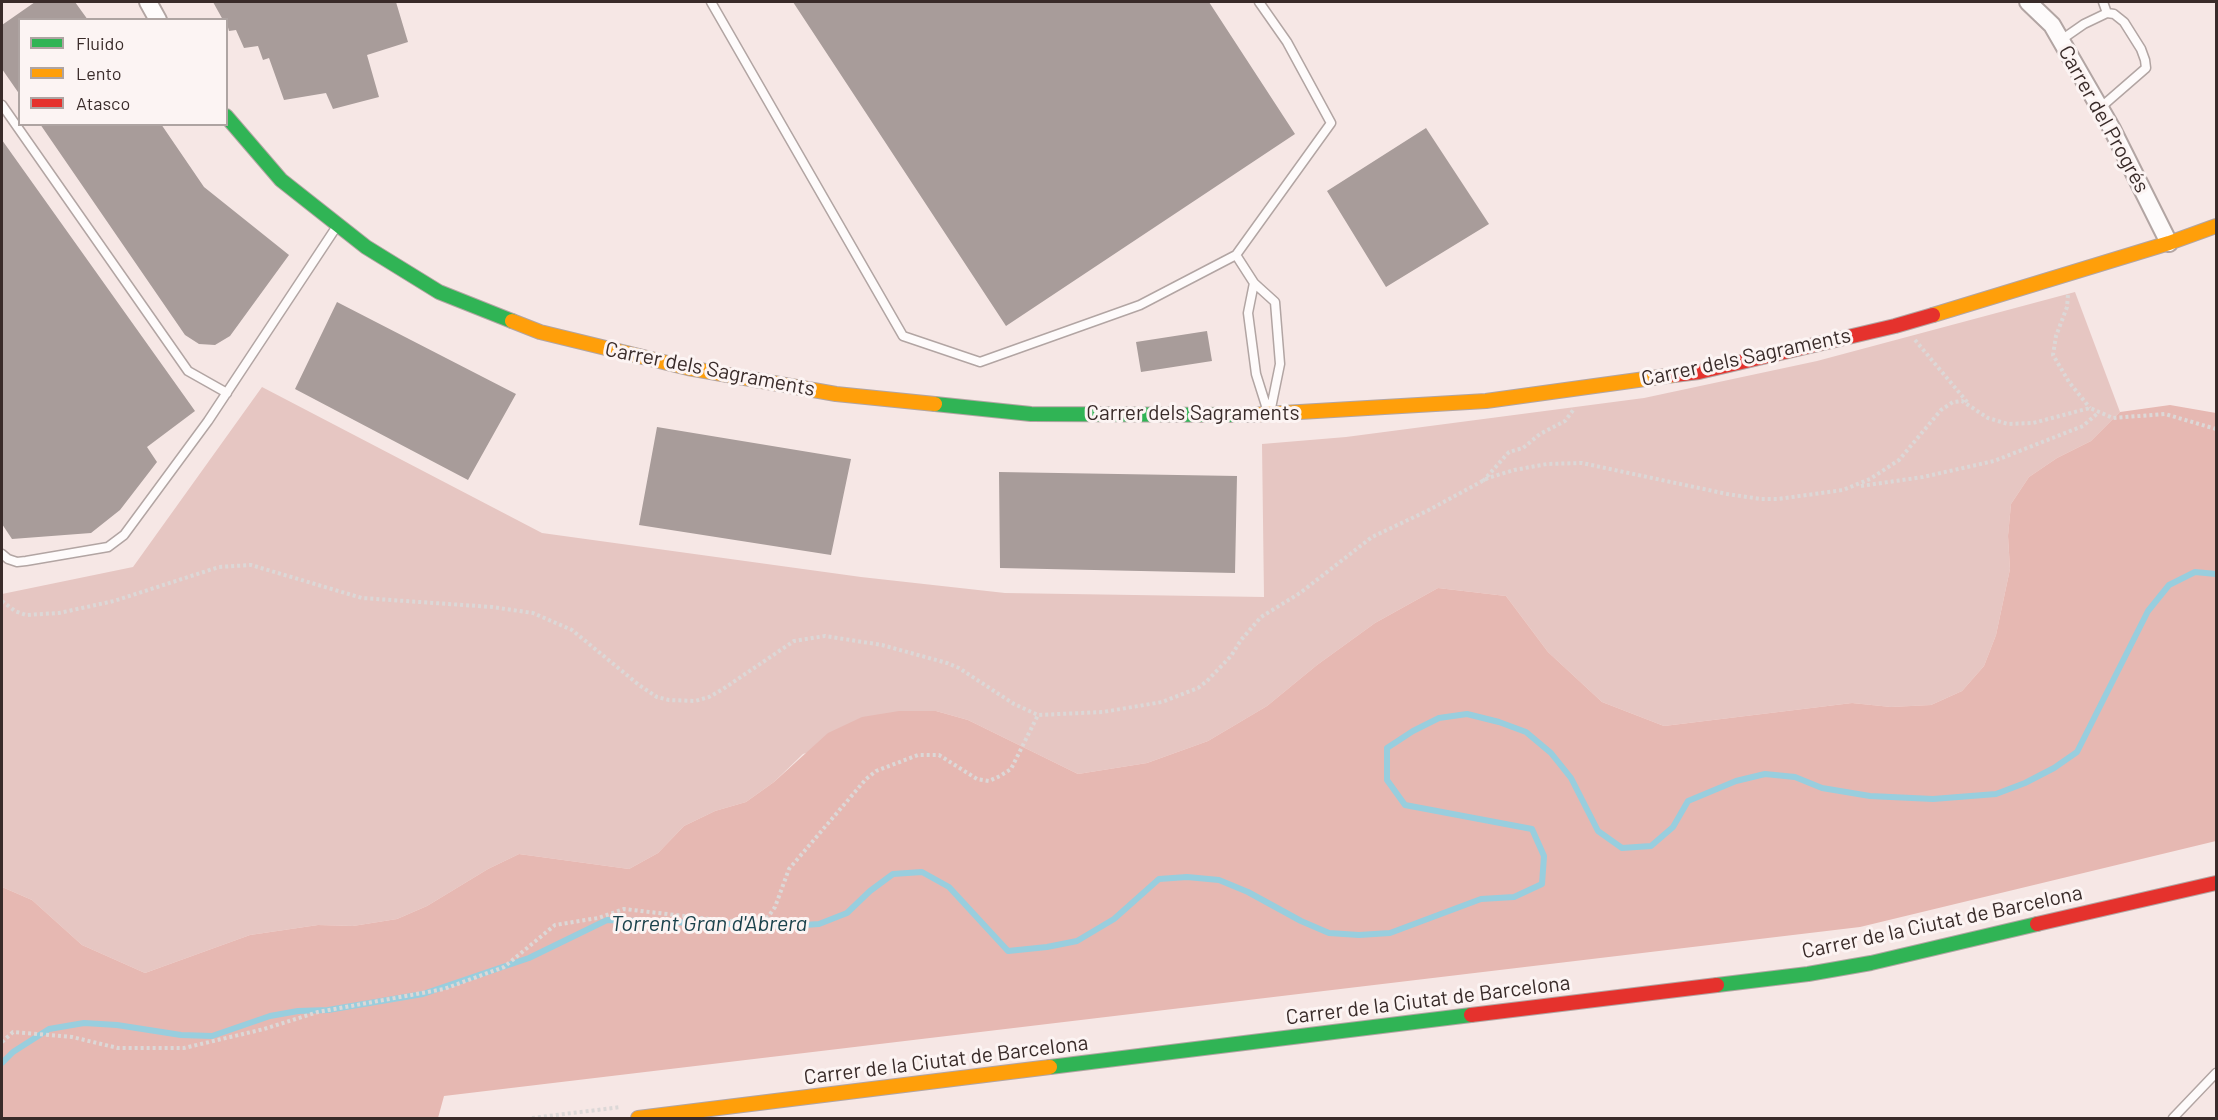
<!DOCTYPE html>
<meta charset="utf-8">
<style>
body{margin:0}
#map{position:relative;width:2218px;height:1120px;overflow:hidden;background:#f6e7e5;font-family:Barlow,sans-serif}
canvas{display:block}
.frame{position:absolute;inset:0;border:3px solid #392b29;pointer-events:none}
.legend{position:absolute;left:18px;top:18px;width:210px;height:108px;box-sizing:border-box;background:#fcf4f3;border:2px solid #aea4a2;margin:0;padding:8px 10px;list-style:none;font-size:18px;color:#392b29}
.legend li{display:flex;align-items:center;gap:12px;height:30px}
.legend b{width:30px;border:2px solid #aea4a2}
</style>
<div id="map">
<canvas width="2218" height="1120"></canvas>
<div class="frame"></div>
<ul class="legend">
<li><b style="height:8px;background:#30b455"></b>Fluido</li>
<li><b style="height:8px;background:#ff9f0a"></b>Lento</li>
<li><b style="height:8px;background:#e5322d"></b>Atasco</li>
</ul>
</div>
<script>
const ctx = document.querySelector('canvas').getContext('2d');
ctx.lineJoin = 'round';
function paint(path, color) { ctx.fillStyle = color; ctx.fill(path, 'evenodd'); }
const poly = rows => new Path2D(rows.map(r => 'M' + r).join(''));
function stroke(path, color, width, dash) { ctx.strokeStyle = color; ctx.lineWidth = width; ctx.lineCap = dash ? 'butt' : 'round'; ctx.setLineDash(dash || []); ctx.stroke(path); }
function drawText(font, color, halo, rows, align = 'center') {
  ctx.font = font + ' Barlow,sans-serif'; ctx.lineWidth = 6; ctx.setLineDash([]); ctx.textBaseline = 'middle'; ctx.strokeStyle = halo; ctx.fillStyle = color; for (const [text, x, y, turn = 0] of rows) {
    ctx.save(); ctx.translate(x, y); ctx.rotate((+turn || 0) * Math.PI / 180); ctx.textAlign = isNaN(turn) ? turn : align; if (halo) ctx.strokeText(text, 0, 0); ctx.fillText(text, 0, 0); ctx.restore();
  }
}
paint(poly([
 [2075,292,2120,412,2091,441,2057,458,2029,477,2011,504,2008,536,2010,569,1996,635,1984,666,1962,691,1931,705,1891,707,1852,703,1664,726,1602,702,1548,652,1506,596,1438,588,1375,623,1317,665,1267,706,1208,741,1147,763,1078,774,968,720,936,711,803,754,774,782,746,802,715,811,684,826,658,853,629,869,519,854,488,869,427,906,397,919,353,926,318,925,250,935,145,973,82,945,32,900,2,887,2,594,133,567,262,387,542,533,861,577,1005,593,1264,597,1262,444,1346,437,1644,398,1817,361]
]), '#e6c6c2');
paint(poly([
 [2170,405,2216,413,2216,841,1860,927,444,1096,438,1118,2,1118,2,887,32,900,82,945,145,973,250,935,318,925,353,926,397,919,427,906,488,869,519,854,629,869,658,853,684,826,715,811,746,802,774,782,828,733,862,717,899,711,936,711,968,720,1078,774,1147,763,1208,741,1267,706,1317,665,1375,623,1438,588,1506,596,1548,652,1602,702,1664,726,1852,703,1891,707,1931,705,1962,691,1984,666,1996,635,2010,569,2008,536,2011,504,2029,477,2057,458,2091,441,2120,412]
]), '#e6b8b2');
stroke(poly([
 [2,1063,13,1052,49,1029,84,1023,117,1025,181,1035,212,1036,270,1016,298,1011,328,1010,423,994,529,958,607,920,790,926,819,924,847,913,870,891,893,874,922,872,949,887,1008,951,1047,947,1077,941,1114,919,1159,879,1187,877,1219,880,1248,892,1301,921,1329,933,1359,935,1390,933,1481,899,1514,897,1542,884,1544,856,1532,829,1405,805,1387,780,1387,748,1413,731,1439,718,1467,714,1499,722,1526,732,1551,753,1571,778,1598,831,1622,848,1651,846,1673,827,1688,801,1736,781,1765,774,1795,777,1822,788,1870,796,1933,799,1996,794,2025,783,2054,768,2077,752,2148,611,2169,585,2195,572,2216,574]
]), '#98cede', 6);
paint(poly([
 [35,2,75,2,88,20,20,20,20,95,2,69,2,25],
 [213,2,396,2,408,42,367,55,379,97,333,109,326,93,284,100,269,58,263,60,258,46,244,48,236,30,229,31,226,20,223,20],
 [793,2,1209,2,1295,134,1006,326],
 [40,124,161,124,204,187,289,255,230,336,215,345,199,344,185,335],
 [1426,128,1489,224,1386,287,1327,191],
 [2,140,195,411,147,447,157,462,120,510,91,533,12,539,2,524],
 [337,302,516,394,468,480,295,389],
 [1207,331,1212,361,1141,372,1136,342],
 [657,427,851,459,831,555,639,525],
 [999,472,1237,476,1235,573,1000,568]
]), '#a89c9a');
const lane = poly([
 [711,2,903,336,980,362,1140,305,1236,255,1331,123,1287,42,1259,2],
 [2103,2,2107,13],
 [2061,40,2084,24,2107,13,2114,14,2124,22,2141,49,2145,60,2146,68,2100,108],
 [2,105,188,371,227,393],
 [1236,255,1254,283,1275,302,1280,364,1270,413],
 [1254,283,1248,313,1256,374,1268,412],
 [2,554,8,559,17,562,26,561,108,547,124,535,208,421,337,226],
 [2173,1118,2216,1073]
]);
const street = poly([
 [148,2,158,20],
 [2028,2,2052,25,2112,129,2169,243]
]);
const fast = poly([
 [226,116,281,180,366,247,439,292,512,321],
 [935,404,1031,414,1249,415],
 [1717,985,1808,974,1871,963,2037,924],
 [1050,1067,1471,1015]
]);
const slow = poly([
 [1933,315,2169,243,2216,226],
 [512,321,540,332,688,368,836,394,935,404],
 [1249,415,1486,401,1674,375],
 [638,1118,1050,1067]
]);
const jam = poly([
 [1674,375,1699,372,1895,326,1933,315],
 [2037,924,2216,883],
 [1471,1015,1717,985]
]);
stroke(lane, '#b2a5a3', 11);
stroke(street, '#b2a5a3', 20);
stroke(fast, '#b2a5a3', 16);
stroke(slow, '#b2a5a3', 16);
stroke(jam, '#b2a5a3', 16);
stroke(poly([
 [2068,295,2067,307,2056,336,2053,355,2069,382,2090,408],
 [1915,340,1968,403],
 [1483,481,1509,452,1523,448,1540,434,1565,421,1574,409],
 [1861,486,1923,477,1994,461,2083,426,2099,412],
 [2,601,15,611,26,615,59,613,114,601,219,567,251,565,362,598,492,607,533,613,572,630,639,685,657,697,669,700,695,701,709,697,723,689,794,641,825,636,882,645,947,663,959,668,1014,704,1038,715,1103,712,1162,702,1198,688,1207,681,1231,656,1241,640,1261,617,1300,593,1372,537,1427,511,1488,478,1514,470,1547,464,1582,463,1727,494,1761,499,1778,499,1843,490,1870,479,1899,460,1941,410,1953,402,1962,401,1988,418,2008,424,2033,423,2090,408,2113,418,2165,414,2216,429],
 [2,1042,13,1032,72,1037,118,1048,184,1048,264,1029,318,1012,444,989,504,967,555,925,598,918,624,909,727,921,755,920,768,917,775,907,789,869,866,779,876,771,918,755,939,755,977,779,989,781,1000,776,1011,769,1038,715],
 [532,1118,621,1107]
]), '#dcd8d7', 4, [3, 3]);
stroke(lane, '#fefbfb', 8);
stroke(street, '#fefbfb', 16);
stroke(fast, '#30b455', 14);
stroke(slow, '#ff9f0a', 14);
stroke(jam, '#e5322d', 14);
drawText('21px', '#392b29', '#fcf4f3', [
 ["Carrer del Progrés",2104,119,61],
 ["Carrer dels Sagraments",1746,357,-12],
 ["Carrer dels Sagraments",710,369,11],
 ["Carrer dels Sagraments",1193,413],
 ["Carrer de la Ciutat de Barcelona",1942,922,-12],
 ["Carrer de la Ciutat de Barcelona",1428,1000,-7],
 ["Carrer de la Ciutat de Barcelona",946,1060,-7]
]);
drawText('italic 22px', '#1b424c', '#fcf4f3', [
 ["Torrent Gran d'Abrera",709,924]
]);
</script>
